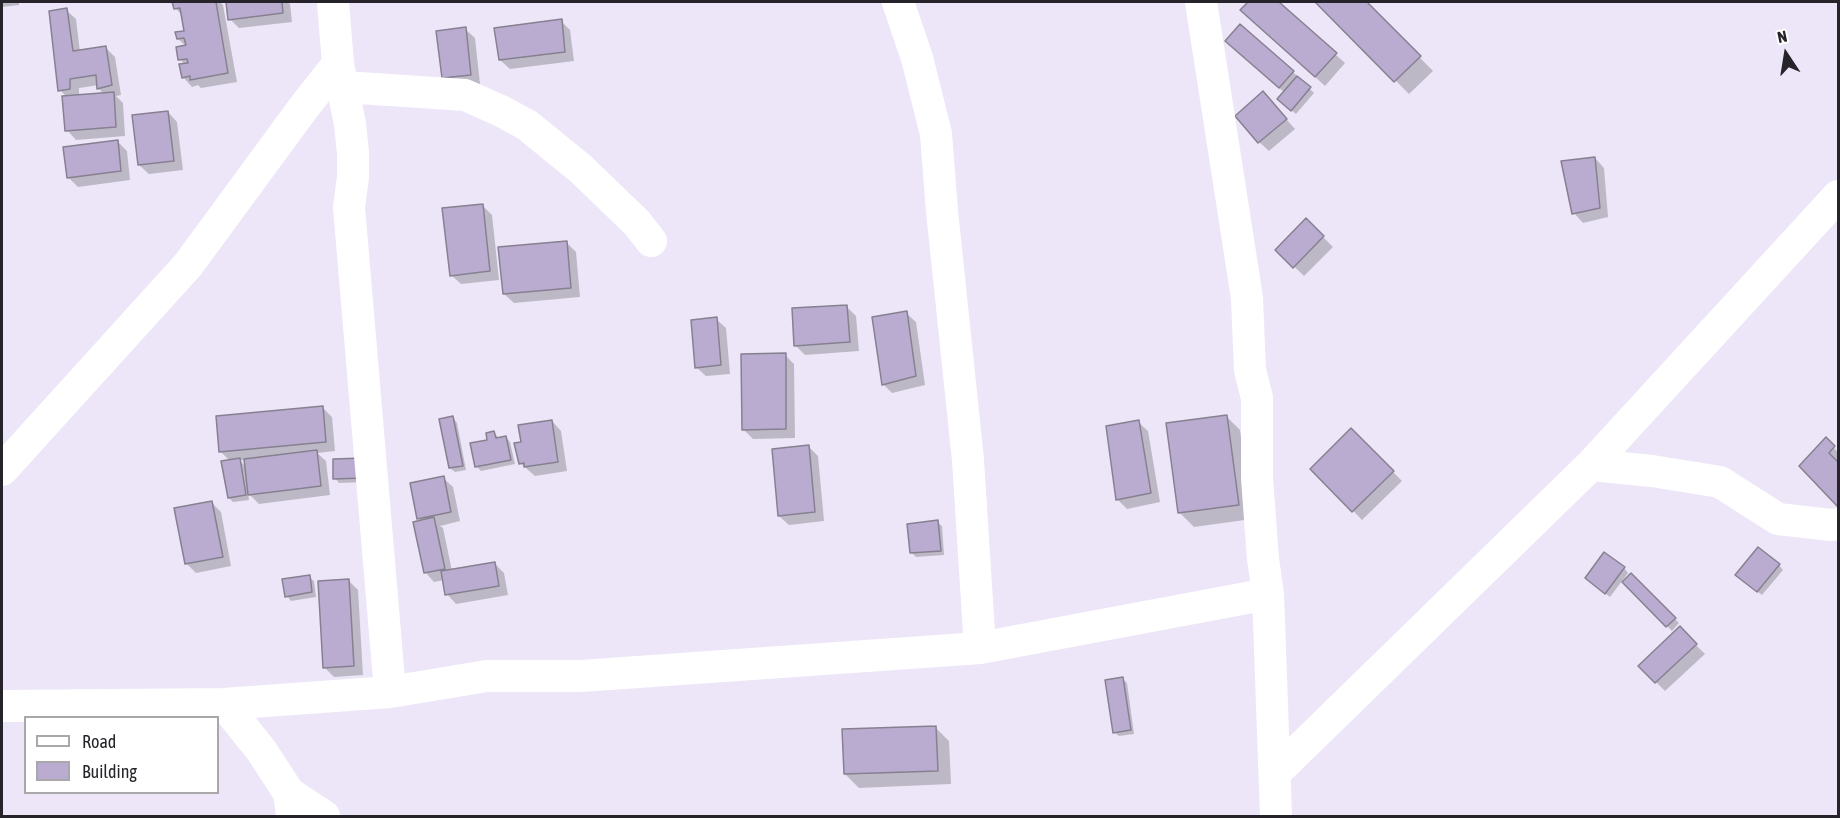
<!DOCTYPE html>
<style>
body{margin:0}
#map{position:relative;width:1840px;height:818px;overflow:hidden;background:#ede6f8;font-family:"Asap Condensed",sans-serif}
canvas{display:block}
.frame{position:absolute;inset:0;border:3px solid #26242a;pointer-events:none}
.legend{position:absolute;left:24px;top:716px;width:195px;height:78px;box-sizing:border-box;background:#fff;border:2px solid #a8a7aa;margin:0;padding:8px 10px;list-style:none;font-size:18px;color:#26242a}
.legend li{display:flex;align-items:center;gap:12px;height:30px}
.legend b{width:30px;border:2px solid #a8a7aa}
.north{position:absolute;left:1756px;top:24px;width:60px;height:60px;-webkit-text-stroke:4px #fff;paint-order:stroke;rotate:348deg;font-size:16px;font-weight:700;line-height:24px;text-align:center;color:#26242a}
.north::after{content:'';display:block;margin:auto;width:21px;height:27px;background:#26242a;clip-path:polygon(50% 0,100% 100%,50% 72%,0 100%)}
</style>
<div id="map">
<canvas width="1840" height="818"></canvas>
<div class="frame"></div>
<ul class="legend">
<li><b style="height:8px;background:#fff"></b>Road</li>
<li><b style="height:16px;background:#baacd0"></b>Building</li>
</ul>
<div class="north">N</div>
</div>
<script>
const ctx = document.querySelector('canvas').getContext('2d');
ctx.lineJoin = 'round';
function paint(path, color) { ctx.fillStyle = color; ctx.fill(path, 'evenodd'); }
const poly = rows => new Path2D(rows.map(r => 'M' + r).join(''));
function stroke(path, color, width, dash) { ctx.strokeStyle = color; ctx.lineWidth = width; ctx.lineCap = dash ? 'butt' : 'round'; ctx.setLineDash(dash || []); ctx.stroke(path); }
paint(poly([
 [2,2,19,2,19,5,2,7],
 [184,2,227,2,220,2,223,5,237,82,201,88,198,85,192,87,183,77,185,65,180,59,186,46,178,39,186,32,183,16,175,8,174,3],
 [228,2,287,2,290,4,292,22,239,28,230,19],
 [1250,2,1277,2,1345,63,1325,86,1242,10],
 [1317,2,1365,2,1433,71,1409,94],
 [66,10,76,19,80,52,106,48,115,57,121,95,116,96,123,103,125,136,76,140,67,130,67,97,60,90],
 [99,85,99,89,104,94,79,96,79,88],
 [561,21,570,30,574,61,510,69,500,60],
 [465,29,475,38,480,84,453,86,443,77],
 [1236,51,1293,72,1314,93,1296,114,1279,99,1285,93],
 [1263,93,1295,129,1269,151,1259,142],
 [168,112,177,122,183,170,149,174,139,165],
 [117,141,127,151,130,180,78,187,68,177],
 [1595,158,1604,168,1608,217,1583,223,1574,213],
 [482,205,492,215,499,280,461,284,451,275],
 [1306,220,1333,247,1304,276,1277,250],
 [566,242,576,252,580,297,514,303,504,294],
 [847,307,856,316,859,351,805,355,795,345],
 [906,313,916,322,925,385,892,393,883,384],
 [716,319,726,328,730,374,706,376,696,367],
 [785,355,794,364,795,438,753,439,743,429],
 [322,407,332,417,335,451,317,453,326,461,330,495,259,504,248,493,249,500,233,502,229,498,230,461,221,452],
 [239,460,246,460,247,468],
 [1226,416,1240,430,1252,519,1194,527,1180,513],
 [453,418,457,423,466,470,455,472,450,468],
 [552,421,561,431,567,471,535,476,520,463],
 [1138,422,1148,431,1160,502,1127,509,1118,500],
 [1351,430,1402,481,1362,520,1312,469],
 [494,432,499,439,506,437,510,442,515,464,481,471,477,467],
 [1826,440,1838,452,1838,505,1801,466],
 [809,447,818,456,824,521,789,525,779,516],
 [335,460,368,482,339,483,335,478],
 [443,478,453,487,460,521,440,526,443,528,452,571,495,564,504,573,508,595,456,604,447,594,444,580,434,582,425,572,422,521,419,519],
 [211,502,221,512,231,566,196,573,186,563],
 [937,522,942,526,944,555,916,557,912,553],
 [1779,565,1783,570,1762,595,1741,579],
 [1624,568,1628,573,1610,597,1591,582],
 [1631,575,1679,623,1672,631,1624,582],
 [309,577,314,581,316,597,291,601,287,596],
 [349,581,358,590,363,675,334,677,324,667],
 [1680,629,1705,654,1665,691,1640,666],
 [1123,679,1127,683,1134,734,1119,736,1114,732],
 [935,727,949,741,951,784,859,788,845,774]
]), '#0003');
const building = poly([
 [172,2,216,2,228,73,190,80,190,76,182,78,179,64,188,63,187,59,178,60,176,47,186,45,184,38,177,39,175,32,184,31,180,8,174,9,172,2],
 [226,2,282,2,283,13,228,20,226,2],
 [1248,2,1279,2,1337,53,1315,77,1240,10,1248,2],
 [1315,2,1367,2,1421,56,1394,82,1315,2],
 [67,8,73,51,106,46,112,85,97,89,96,75,70,79,70,89,58,91,49,11,67,8],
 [562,19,565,52,499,60,494,28,562,19],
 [1240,24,1294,71,1279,88,1225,41,1240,24],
 [466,27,471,75,442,78,436,31,466,27],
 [1297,76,1311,87,1291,111,1277,99,1297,76],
 [1263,91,1287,119,1258,143,1235,116,1263,91],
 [114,92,116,127,65,131,62,96,114,92],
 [168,111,174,161,138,165,132,115,168,111],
 [118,140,121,171,67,178,63,147,118,140],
 [1595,157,1600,208,1572,214,1561,161,1595,157],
 [483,204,490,271,450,276,442,208,483,204],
 [1306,218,1324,236,1293,268,1275,250,1306,218],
 [567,241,571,288,503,294,498,247,567,241],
 [847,305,850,342,794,346,792,308,847,305],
 [907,311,916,376,882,385,872,317,907,311],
 [717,317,721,365,695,368,691,320,717,317],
 [786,353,786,429,742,430,741,354,786,353],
 [323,406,326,442,219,452,216,416,323,406],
 [1227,415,1239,505,1178,513,1166,423,1227,415],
 [453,416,463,466,449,468,439,419,453,416],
 [552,420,558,462,524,467,524,463,519,464,514,443,521,442,518,425,552,420],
 [1139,420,1151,493,1116,500,1106,426,1139,420],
 [1351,428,1394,471,1352,512,1310,469,1351,428],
 [494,431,496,438,506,436,511,460,475,467,470,443,487,440,486,433,494,431],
 [1826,437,1835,446,1829,453,1838,462,1838,507,1799,466,1826,437],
 [809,445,815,512,778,516,772,449,809,445],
 [317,450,321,486,248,495,244,459,317,450],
 [240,458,246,495,228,498,221,461,240,458],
 [364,458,365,478,333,479,333,459,364,458],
 [444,476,451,512,417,519,410,483,444,476],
 [212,501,223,557,185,564,174,508,212,501],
 [434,517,445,569,424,573,413,522,434,517],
 [938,520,941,551,910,553,907,524,938,520],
 [1758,547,1780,564,1757,592,1735,575,1758,547],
 [1604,552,1625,567,1605,594,1585,578,1604,552],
 [495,562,499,586,445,595,441,571,495,562],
 [1631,573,1676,618,1666,627,1622,582,1631,573],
 [310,575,312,592,285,597,282,579,310,575],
 [349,579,354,666,323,668,318,581,349,579],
 [1680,626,1697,644,1655,683,1638,666,1680,626],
 [1123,677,1131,730,1113,733,1105,680,1123,677],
 [936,726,938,771,844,774,842,729,936,726]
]);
paint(building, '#baacd0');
stroke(building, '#868090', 1.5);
stroke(poly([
 [333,2,338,64,350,124,353,153,353,177,349,207,390,692],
 [898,2,917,58,936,134,942,211,968,460,980,648],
 [1201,2,1247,298,1250,370,1257,398,1257,478,1263,559,1268,594,1276,816],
 [344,87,465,95,501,111,527,125,581,169,637,223,651,241],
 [1591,465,1838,196],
 [2,470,188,265,304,107,338,64],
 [224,704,261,750,289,793,292,816],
 [2,706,224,704,390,692,487,676,581,676,980,648,1268,594],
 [1275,773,1591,465,1652,471,1720,482,1778,519,1831,525,1838,524],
 [289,793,324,816]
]), '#fff', 32);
</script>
